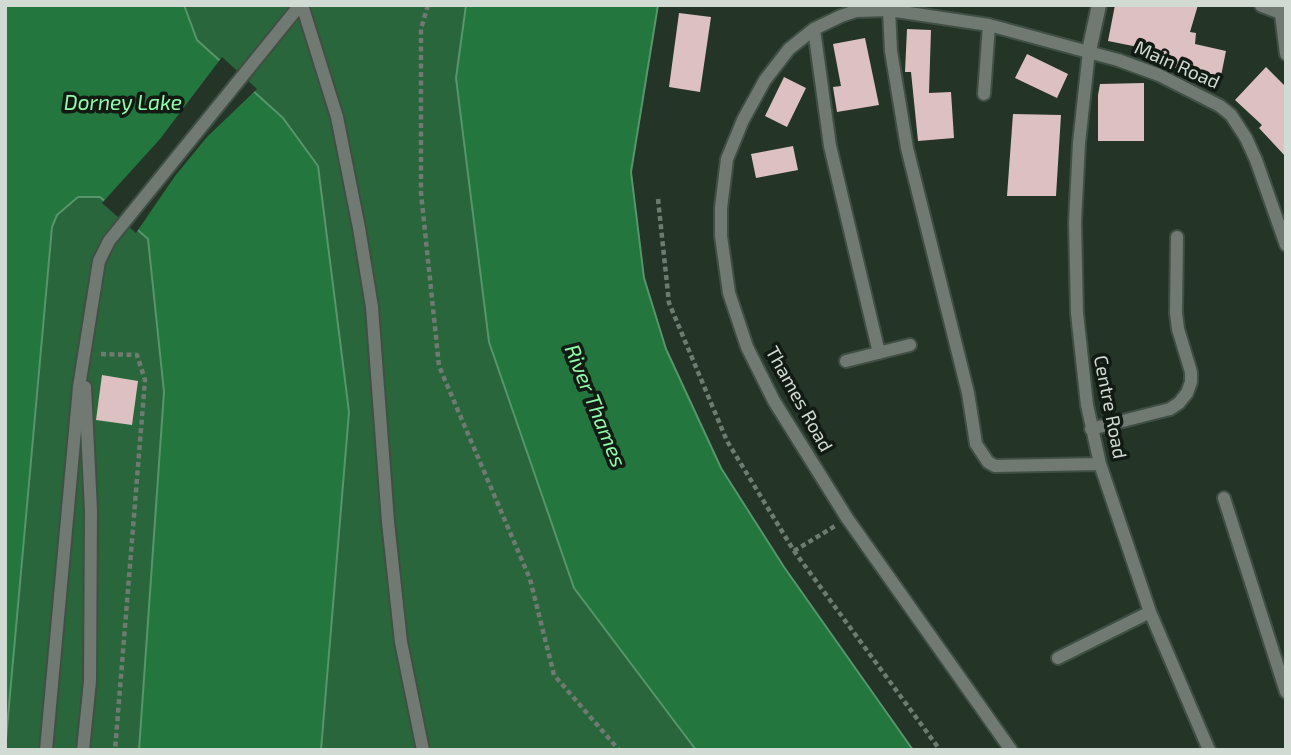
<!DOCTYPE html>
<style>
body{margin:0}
#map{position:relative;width:1291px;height:755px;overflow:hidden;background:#243427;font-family:"Exo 2",sans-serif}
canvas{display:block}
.frame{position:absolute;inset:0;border:7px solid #d1dbd3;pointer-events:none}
</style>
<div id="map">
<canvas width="1291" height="755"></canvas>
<div class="frame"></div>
</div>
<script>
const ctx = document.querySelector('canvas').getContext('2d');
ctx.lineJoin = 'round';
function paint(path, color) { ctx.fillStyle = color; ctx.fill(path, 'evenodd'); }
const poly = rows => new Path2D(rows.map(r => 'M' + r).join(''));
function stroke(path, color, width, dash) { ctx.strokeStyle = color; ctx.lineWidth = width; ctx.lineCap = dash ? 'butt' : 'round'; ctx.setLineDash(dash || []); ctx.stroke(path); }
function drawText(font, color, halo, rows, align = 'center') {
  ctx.font = font + ' "Exo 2",sans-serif'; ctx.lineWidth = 7; ctx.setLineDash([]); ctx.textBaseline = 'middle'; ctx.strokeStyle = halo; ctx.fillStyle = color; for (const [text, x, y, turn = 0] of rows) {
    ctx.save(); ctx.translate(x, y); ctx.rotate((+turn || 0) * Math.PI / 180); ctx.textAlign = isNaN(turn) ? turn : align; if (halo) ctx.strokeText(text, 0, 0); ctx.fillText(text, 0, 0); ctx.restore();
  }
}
paint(poly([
 [184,5,466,5,456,78,489,342,574,588,696,750,321,750,331,618,283,118,197,40],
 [78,197,100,197,148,238,164,392,139,750,5,750,52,227,57,215]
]), '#2a663b');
const water = poly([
 [5,5,184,5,197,40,283,118,318,166,349,412,321,750,139,750,164,392,148,239,100,197,78,197,57,215,52,227,5,750,5,5],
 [466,5,658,5,631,172,644,278,666,349,721,468,784,567,913,750,696,750,574,588,489,342,456,78,466,5]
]);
paint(water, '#23773e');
stroke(water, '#57956b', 2);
paint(poly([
 [222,57,257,89,207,137,175,176,136,233,102,203,160,139]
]), '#243427');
paint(poly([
 [1115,5,1198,5,1190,32,1196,33,1195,44,1226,51,1221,76,1154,64,1147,61,1148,49,1108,41],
 [679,13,711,17,700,92,669,87],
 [907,29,931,30,929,93,951,92,954,138,918,141,911,72,905,72],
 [865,38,879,105,837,112,833,87,841,86,833,44],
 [1027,54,1068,74,1057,98,1015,78],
 [1266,67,1286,87,1286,157,1259,128,1262,125,1235,100],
 [784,77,806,88,787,127,765,116],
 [1144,83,1144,141,1098,141,1098,95,1100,84],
 [1013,114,1061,115,1056,196,1007,196],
 [793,146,798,170,756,178,751,154],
 [102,375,138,381,132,425,96,420]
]), '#dcc0c2');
const lane = poly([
 [302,5,337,117,359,228,372,307,388,522,401,642,423,750],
 [889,10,891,51,907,148,968,393,976,444,988,462,995,466,1100,464],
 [1281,14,1286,54],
 [814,29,830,146,879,353],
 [1089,51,1079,143,1075,222,1077,313,1087,405,1100,464,1150,612,1209,750],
 [984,94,989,25],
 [846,361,910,345],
 [1091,429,1170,409,1179,403,1187,393,1191,382,1191,372,1178,329,1176,313,1177,237],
 [1224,498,1286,692],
 [1058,658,1150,612],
 [46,750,79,387,99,261,109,241,300,5],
 [83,750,90,681,91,511,85,387],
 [1011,750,847,518,774,401,747,347,729,293,721,236,721,208,727,159,743,120,765,80,789,49,814,29,841,16,856,11,889,10,989,25,1118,60,1159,75,1220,106,1231,115,1246,138,1256,160,1286,245]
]);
const street = poly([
 [1262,5,1286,14],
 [1089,51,1099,5]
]);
stroke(lane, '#404f43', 16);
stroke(street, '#404f43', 18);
stroke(poly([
 [428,5,421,29,421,193,439,366,530,579,554,675,619,750],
 [658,199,669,303,727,441,794,551,940,750],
 [101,354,137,355,145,380,115,750],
 [794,551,835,526]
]), '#6e7b70', 4.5, [5, 3.5]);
stroke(lane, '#707972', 12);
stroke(street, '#707972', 14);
drawText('19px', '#d1dbd3', '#121a14', [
 ["Main Road",1177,65,24],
 ["Thames Road",799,399,61],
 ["Centre Road",1110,407,79]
]);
drawText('italic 21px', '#91fcab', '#121a14', [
 ["Dorney Lake",123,103],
 ["River Thames",595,406,68]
]);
</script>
